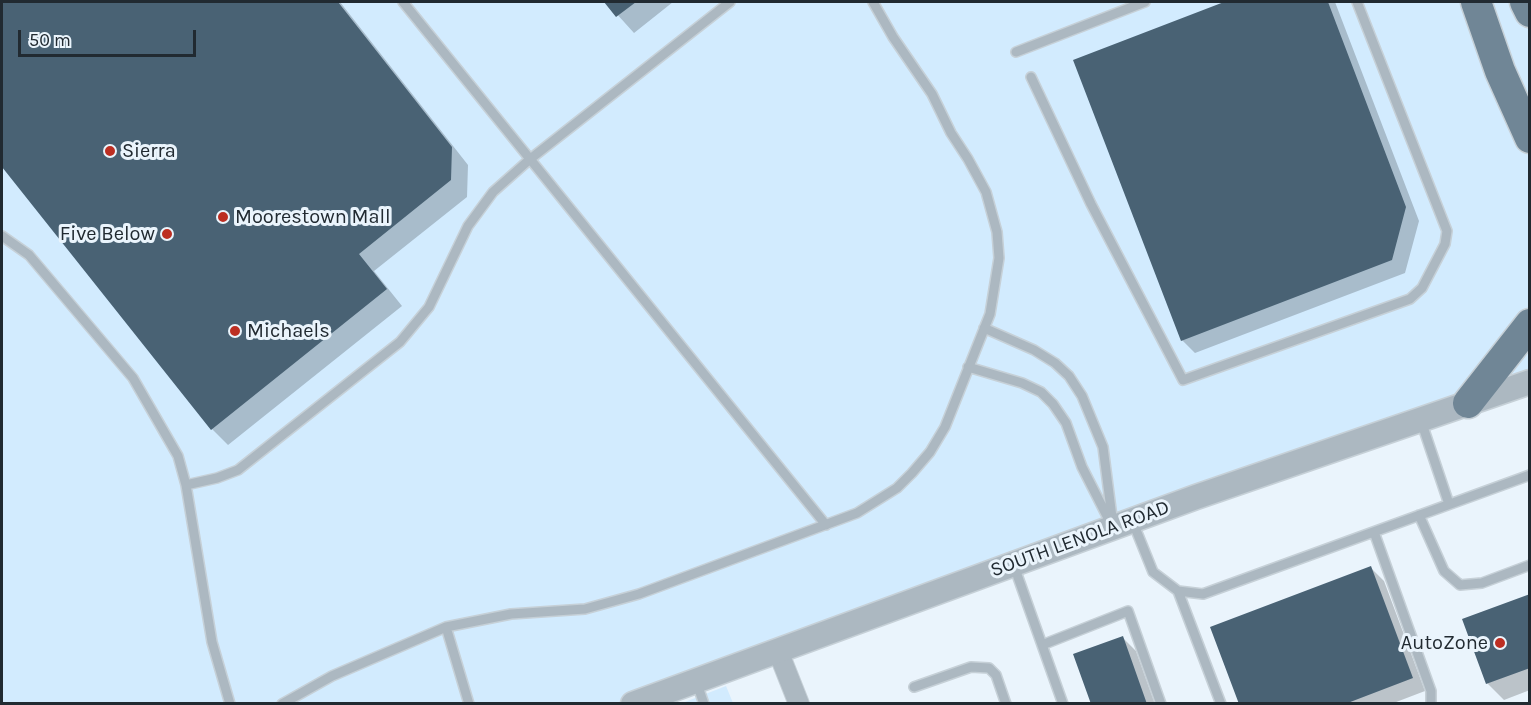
<!DOCTYPE html>
<style>
body{margin:0}
#map{position:relative;width:1531px;height:705px;overflow:hidden;background:#eaf4fc;font-family:Karla,sans-serif}
canvas{display:block}
.frame{position:absolute;inset:0;border:3px solid #212a31;pointer-events:none}
.scale{position:absolute;left:18px;top:30px;width:178px;height:27px;box-sizing:border-box;border:3px solid #212a31;border-top:0;padding-left:8px;font-size:18px;line-height:21px;white-space:nowrap;color:#212a31;-webkit-text-stroke:4px #eaf4fc;paint-order:stroke}
</style>
<div id="map">
<canvas width="1531" height="705"></canvas>
<div class="frame"></div>
<div class="scale">50 m</div>
</div>
<script>
const ctx = document.querySelector('canvas').getContext('2d');
ctx.lineJoin = 'round';
function paint(path, color) { ctx.fillStyle = color; ctx.fill(path, 'evenodd'); }
const poly = rows => new Path2D(rows.map(r => 'M' + r).join(''));
function stroke(path, color, width, dash) { ctx.strokeStyle = color; ctx.lineWidth = width; ctx.lineCap = dash ? 'butt' : 'round'; ctx.setLineDash(dash || []); ctx.stroke(path); }
function drawText(font, color, halo, rows, align = 'center') {
  ctx.font = font + ' Karla,sans-serif'; ctx.lineWidth = 6; ctx.setLineDash([]); ctx.textBaseline = 'middle'; ctx.strokeStyle = halo; ctx.fillStyle = color; for (const [text, x, y, turn = 0] of rows) {
    ctx.save(); ctx.translate(x, y); ctx.rotate((+turn || 0) * Math.PI / 180); ctx.textAlign = isNaN(turn) ? turn : align; if (halo) ctx.strokeText(text, 0, 0); ctx.fillText(text, 0, 0); ctx.restore();
  }
}
paint(poly([
 [2,2,1529,2,1529,382,640,703,2,703],
 [726,686,733,703,680,704]
]), '#d2ebfe');
paint(poly([
 [2,2,340,2,468,165,467,197,374,271,402,306,228,445,212,429,2,164],
 [606,2,673,2,634,33],
 [1229,2,1335,2,1419,221,1405,273,1195,353,1182,340,1075,61],
 [1371,568,1384,581,1425,691,1391,704,1241,704],
 [1530,595,1530,690,1504,700,1487,683],
 [1123,638,1136,651,1155,704,1093,704]
]), '#0003');
paint(poly([
 [2,2,338,2,452,147,451,180,359,254,387,289,211,430,2,167],
 [604,2,636,2,616,17],
 [1224,2,1328,2,1406,207,1392,260,1181,341,1073,60],
 [1371,566,1413,678,1345,704,1239,704,1210,627],
 [1530,594,1530,668,1486,684,1462,619],
 [1123,636,1147,704,1091,704,1073,654]
]), '#496274');
const service = poly([
 [403,2,826,525],
 [1016,52,1145,2],
 [1031,77,1091,204,1183,380,1410,299,1422,288,1445,244,1447,231,1357,2],
 [2,236,29,255,133,378,178,456,186,485,212,642,230,704],
 [984,328,1034,350,1055,363,1069,376,1082,396,1103,447,1113,525],
 [968,367,1022,383,1041,392,1053,404,1066,423,1082,467,1109,520],
 [1421,421,1449,504],
 [186,485,217,478,238,470,400,342,429,307,468,226,493,192,529,160,730,2],
 [1419,515,1444,571,1460,585,1482,583,1530,565],
 [1132,520,1153,572,1178,591,1203,594,1530,475],
 [1374,532,1431,691,1431,704],
 [1014,566,1063,704],
 [1178,591,1221,704],
 [446,627,469,704],
 [1042,645,1128,611,1161,704],
 [696,681,704,704],
 [914,687,971,667,989,668,996,675,1006,704],
 [282,704,332,676,446,627,511,614,585,609,639,594,857,513,897,488,912,473,930,452,945,427,990,314,999,258,997,232,986,192,968,159,951,133,932,94,893,37,873,2]
]);
const minor = poly([
 [778,651,799,704]
]);
const tertiary = poly([
 [633,704,1196,497,1530,382]
]);
const primary = poly([
 [1476,2,1500,71,1530,138],
 [1525,2,1530,12],
 [1468,403,1530,324]
]);
stroke(service, '#c6d0d7', 12);
stroke(minor, '#c6d0d7', 22);
stroke(tertiary, '#c6d0d7', 27);
stroke(primary, '#c6d0d7', 33);
stroke(service, '#acb8c1', 9);
stroke(minor, '#acb8c1', 20);
stroke(tertiary, '#acb8c1', 24);
stroke(primary, '#708696', 30);
for (const [x, y, r, color] of [
 [110,151,6,"#bc2e22"],
 [223,217,6,"#bc2e22"],
 [167,234,6,"#bc2e22"],
 [235,331,6,"#bc2e22"],
 [1500,643,6,"#bc2e22"]
]) { const dot = new Path2D(); dot.arc(x, y, r, 0, 2 * Math.PI); ctx.fillStyle = color; ctx.fill(dot); stroke(dot, '#eaf4fc', 2); }
drawText('20px', '#212a31', '#eaf4fc', [
 ["Sierra",122,151],
 ["Moorestown Mall",235,217],
 ["Five Below",155,234,"right"],
 ["Michaels",247,331],
 ["AutoZone",1488,643,"right"]
], 'left');
drawText('20px', '#212a31', '#eaf4fc', [
 ["SOUTH LENOLA ROAD",1080,539,-20]
]);
</script>
